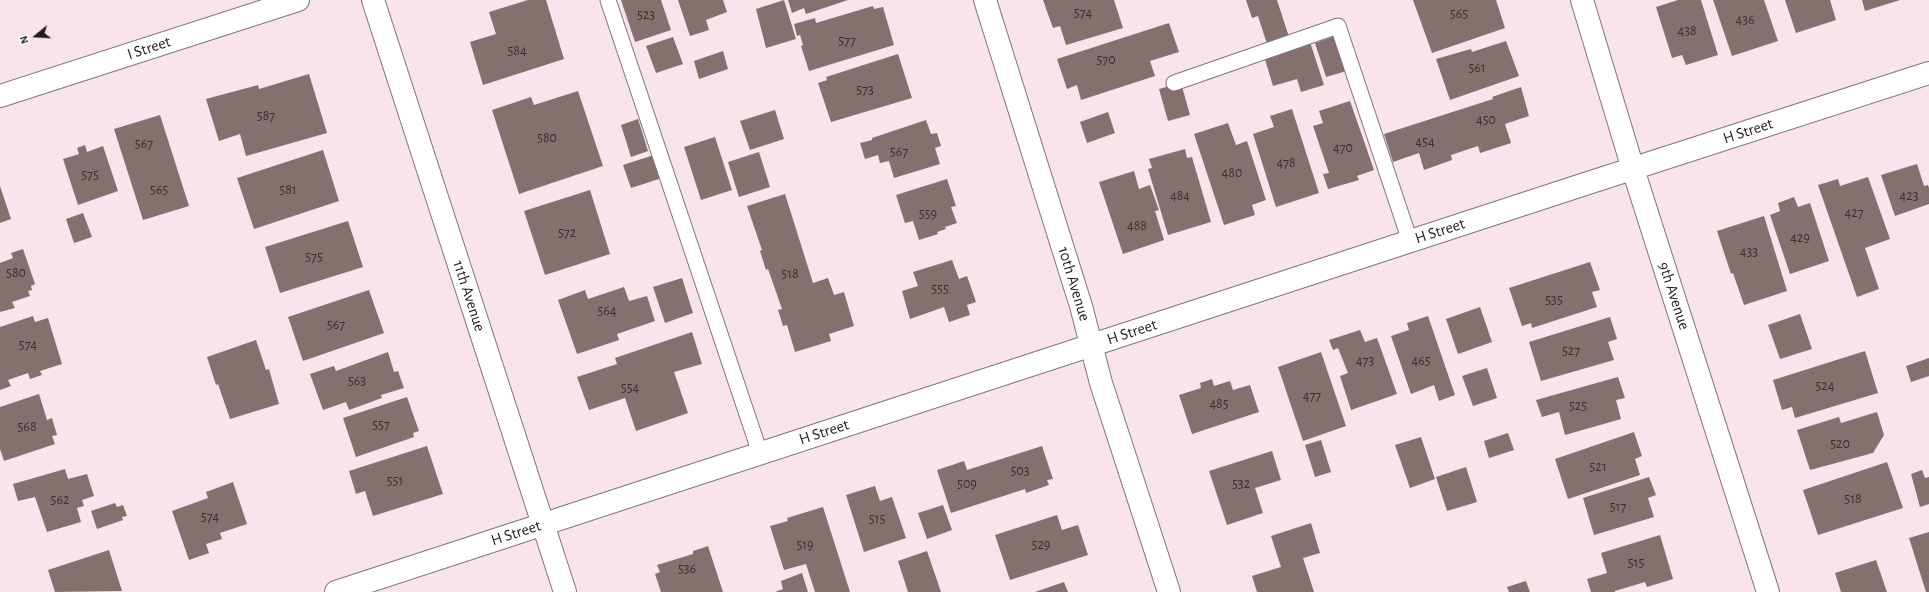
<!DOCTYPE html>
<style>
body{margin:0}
#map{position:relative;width:1929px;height:592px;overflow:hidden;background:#f9e4ec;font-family:"Alegreya Sans",sans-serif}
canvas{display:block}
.north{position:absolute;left:16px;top:16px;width:40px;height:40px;-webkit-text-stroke:3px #fff;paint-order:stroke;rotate:252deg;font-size:11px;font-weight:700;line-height:16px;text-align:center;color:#221b1e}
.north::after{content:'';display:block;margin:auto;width:14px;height:18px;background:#221b1e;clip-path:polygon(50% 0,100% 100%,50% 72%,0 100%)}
</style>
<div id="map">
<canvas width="1929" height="592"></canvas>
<div class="north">N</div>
</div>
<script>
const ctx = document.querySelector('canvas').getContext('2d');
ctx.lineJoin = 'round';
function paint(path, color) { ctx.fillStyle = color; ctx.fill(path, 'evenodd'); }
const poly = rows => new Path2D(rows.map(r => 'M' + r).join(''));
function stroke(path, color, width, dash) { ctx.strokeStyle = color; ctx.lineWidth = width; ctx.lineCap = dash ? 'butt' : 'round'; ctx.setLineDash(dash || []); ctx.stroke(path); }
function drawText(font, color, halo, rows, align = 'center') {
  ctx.font = font + ' "Alegreya Sans",sans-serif'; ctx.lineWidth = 3; ctx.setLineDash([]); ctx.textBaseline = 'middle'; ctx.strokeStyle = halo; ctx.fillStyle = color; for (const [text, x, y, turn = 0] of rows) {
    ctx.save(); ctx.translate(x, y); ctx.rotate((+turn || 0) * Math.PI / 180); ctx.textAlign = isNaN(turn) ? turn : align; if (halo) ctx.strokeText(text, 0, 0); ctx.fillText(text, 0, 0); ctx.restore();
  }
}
paint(poly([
 [528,0,546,0,564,59,483,85,470,42,496,34,489,12],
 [621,0,661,0,671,30,635,42],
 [678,0,723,0,727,12,706,20,709,30,690,36],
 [784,0,796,39,766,48,756,9],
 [788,0,848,0,806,14,804,8,792,13],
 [1043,0,1114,0,1123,28,1066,45,1060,26,1053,28],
 [1246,0,1277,0,1289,37,1267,44,1258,16,1252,18],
 [1413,0,1496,0,1505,28,1432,53],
 [1678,0,1701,0,1718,55,1686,65,1682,55,1672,58,1656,7],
 [1713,0,1764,0,1778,41,1732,56],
 [1785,0,1830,0,1836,20,1796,33],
 [1862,0,1900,0,1865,11],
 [873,6,874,9,883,7,894,45,809,71,801,46,803,45,800,35,797,36,794,24,815,18,816,23],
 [1169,23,1179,52,1150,61,1155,76,1081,100,1077,85,1067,89,1057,59],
 [1338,35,1350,70,1326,77,1315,43],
 [673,37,683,64,656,73,646,46],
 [1506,41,1519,76,1450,100,1436,59,1471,49,1472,52],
 [1310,42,1324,85,1301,92,1297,79,1273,86,1264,56],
 [723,51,728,69,699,79,694,61],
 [898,54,912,98,831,122,818,83,827,80,826,77],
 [309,74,327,133,246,156,240,134,219,141,206,99,258,85,259,89],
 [1181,83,1190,115,1168,121,1159,89],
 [1521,87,1529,116,1505,124,1511,143,1480,153,1478,146,1451,155,1452,160,1424,170,1419,153,1393,162,1384,134,1493,99,1492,97],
 [578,91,603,166,519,194,492,110,531,97,534,105],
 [1350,101,1374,170,1357,176,1359,180,1328,189,1323,174,1329,173,1313,126,1323,123,1319,111],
 [1292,109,1319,193,1276,207,1253,134,1274,127,1270,116],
 [775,110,784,139,750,150,740,121],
 [1108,112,1115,133,1087,143,1080,122],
 [160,115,189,206,143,220,114,129],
 [638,119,648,151,631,157,621,125],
 [926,120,931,134,937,133,941,146,935,148,940,164,894,178,889,161,880,163,878,155,865,159,860,143,872,140,872,138],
 [1228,123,1236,145,1247,141,1266,200,1252,205,1255,215,1224,225,1194,134],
 [715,137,732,190,701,200,684,147],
 [85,145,87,152,103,146,118,191,78,205,63,159,79,154,77,148],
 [1185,149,1187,158,1192,157,1211,222,1168,235,1148,169,1152,168,1149,159],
 [323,150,339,201,254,229,237,178],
 [759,152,770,187,739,197,728,162],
 [654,155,662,178,631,188,623,165],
 [1917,164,1924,186,1928,185,1929,188,1929,204,1895,216,1881,175],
 [1134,171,1139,189,1150,185,1159,210,1155,211,1164,240,1123,254,1099,182],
 [1868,177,1890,239,1865,248,1879,289,1857,297,1818,185,1838,179,1840,186],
 [947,179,956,206,951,207,957,223,945,227,946,229,937,232,938,234,919,240,913,221,905,223,896,195],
 [0,186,11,219,0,223],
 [590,190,610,254,545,275,524,211],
 [785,194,813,283,828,278,834,295,844,292,854,326,829,334,831,341,795,352,787,325,783,326,778,310,782,309,768,269,766,270,760,251,762,250,747,206],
 [1794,197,1798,207,1810,203,1829,261,1790,274,1770,215,1780,211,1778,203],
 [83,213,92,237,74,243,66,219],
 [1764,216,1787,291,1744,305,1733,273,1731,274,1717,231],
 [348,221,363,267,280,293,265,247],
 [23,249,35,284,31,286,32,290,28,291,30,296,12,302,15,308,0,312,0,263,13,258,11,253],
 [952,260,959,279,967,276,976,302,967,305,970,315,949,322,944,307,910,319,902,291,918,286,913,272],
 [1590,262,1600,290,1592,292,1597,307,1532,328,1531,323,1522,326,1509,288],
 [682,278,693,313,665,323,653,287],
 [624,287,629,301,647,296,655,321,617,334,619,340,577,354,558,300,585,290,588,299],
 [369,290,384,333,303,361,288,317],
 [1480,307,1492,342,1458,354,1446,319],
 [1800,314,1812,349,1780,359,1768,325],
 [33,316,35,322,48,318,62,364,40,371,42,375,30,379,28,373,8,380,11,386,0,390,0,327],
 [1428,316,1455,395,1439,401,1434,385,1411,394,1391,336,1409,330,1407,323],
 [1610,317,1617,339,1608,342,1614,360,1541,381,1529,342],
 [1360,330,1365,342,1377,338,1397,394,1351,410,1340,376,1348,373,1338,348,1333,350,1329,340],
 [692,332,702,364,674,372,688,413,636,431,625,398,589,410,577,377,617,364,615,358],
 [256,340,266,370,269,369,279,404,230,419,218,384,216,385,207,357],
 [1865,351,1878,393,1795,418,1792,407,1782,410,1773,380],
 [388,352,394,372,398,371,404,388,381,395,382,398,349,410,346,402,323,410,310,374,334,366,336,371],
 [1321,352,1346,426,1303,441,1278,367],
 [1929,358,1929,376,1911,382,1906,366],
 [1487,368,1497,398,1473,406,1462,376],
 [1618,377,1625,398,1616,400,1621,419,1565,435,1559,412,1542,417,1536,400],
 [1212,379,1214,386,1230,381,1233,390,1250,385,1259,412,1192,434,1179,395,1201,388,1200,383],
 [39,394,47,420,52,418,57,435,52,436,55,444,4,461,0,449,0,407],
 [407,397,419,431,413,433,414,437,356,457,343,418],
 [1877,412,1884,435,1873,453,1810,470,1797,430,1839,417,1841,423],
 [1634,432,1642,456,1635,459,1640,475,1568,499,1555,459],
 [1508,433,1514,450,1489,458,1484,441],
 [1421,437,1435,479,1410,488,1395,445],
 [1321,440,1331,472,1315,477,1305,445],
 [427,446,443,494,373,516,365,491,356,494,349,471],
 [1042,446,1053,479,1047,480,1049,485,1026,493,1025,489,951,513,937,470,964,461,967,470],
 [1272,451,1281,480,1255,488,1263,513,1227,525,1209,471],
 [1887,462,1903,508,1818,535,1803,490],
 [1466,467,1477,502,1447,511,1436,477],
 [65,469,68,479,87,474,94,496,82,500,84,506,77,508,81,522,47,532,35,497,18,501,13,484],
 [1922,470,1925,478,1929,477,1929,504,1920,507,1911,474],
 [1649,477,1656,495,1648,498,1654,517,1594,535,1583,498],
 [233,482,247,524,220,533,222,539,206,544,209,553,189,560,172,511,208,498,206,492],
 [875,486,880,501,892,497,906,538,864,552,846,495],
 [115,503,117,507,123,505,127,516,122,517,123,520,97,529,91,511],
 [943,505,952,530,927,539,918,513],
 [823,507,850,592,815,592,806,564,784,570,770,526,788,521,787,518],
 [1057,515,1062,530,1078,525,1088,555,1010,580,995,535],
 [1311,523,1320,553,1303,558,1314,592,1257,592,1252,576,1281,567,1271,536],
 [1929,532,1929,592,1926,592,1909,538],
 [1660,535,1673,579,1647,587,1645,582,1615,591,1615,592,1591,592,1587,579,1607,573,1601,553],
 [708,546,723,592,661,592,655,574,660,572,657,565,693,554,693,551],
 [109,550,122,591,55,592,48,570],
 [927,551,941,592,908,592,898,561],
 [1876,560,1887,592,1841,592,1835,573],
 [802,573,808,592,775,592,783,589,781,581],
 [1526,581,1530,592,1509,592,1507,587],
 [1064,582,1068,592,1035,592]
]), '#84706f');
const service = poly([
 [608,0,760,453],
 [1174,83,1338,26,1410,241]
]);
const minor = poly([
 [985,0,1081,306,1101,383,1169,592],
 [1582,0,1633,169,1768,592],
 [336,592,1582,185,1929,73]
]);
const tertiary = poly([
 [373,0,565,592],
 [0,96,298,0]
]);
stroke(service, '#84727a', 17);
stroke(minor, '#84727a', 24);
stroke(tertiary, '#84727a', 24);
stroke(service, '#fff', 15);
stroke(minor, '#fff', 22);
stroke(tertiary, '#fff', 22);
drawText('14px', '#3a3032', null, [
 ["574",1083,13],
 ["565",1459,14],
 ["523",646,15],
 ["436",1745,20],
 ["438",1687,31],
 ["577",847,41],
 ["584",517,51],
 ["570",1106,60],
 ["561",1477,68],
 ["573",865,90],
 ["587",266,116],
 ["450",1486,120],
 ["580",547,138],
 ["454",1425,142],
 ["567",144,144],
 ["470",1343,148],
 ["567",899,152],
 ["478",1286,163],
 ["480",1232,173],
 ["575",90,175],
 ["565",159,190],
 ["581",288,190],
 ["484",1180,196],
 ["423",1909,196],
 ["427",1854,213],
 ["559",928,214],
 ["488",1137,226],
 ["572",567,233],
 ["429",1800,238],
 ["433",1749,252],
 ["575",314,257],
 ["580",16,273],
 ["518",790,274],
 ["555",940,289],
 ["535",1554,300],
 ["564",607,311],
 ["567",336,325],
 ["574",28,345],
 ["527",1571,351],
 ["473",1365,361],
 ["465",1421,361],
 ["563",357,381],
 ["524",1825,386],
 ["554",630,388],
 ["477",1312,396],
 ["485",1219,404],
 ["525",1578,406],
 ["557",381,425],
 ["568",27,427],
 ["520",1840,444],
 ["521",1598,467],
 ["503",1020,471],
 ["551",395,481],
 ["509",967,484],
 ["532",1241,484],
 ["518",1853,499],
 ["562",60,500],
 ["517",1618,507],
 ["574",210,517],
 ["515",877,519],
 ["519",805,545],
 ["529",1041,545],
 ["515",1636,563],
 ["536",687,569]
]);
drawText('16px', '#221b1e', '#fff', [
 ["I Street",149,48,-18],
 ["H Street",1748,131,-18],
 ["H Street",1440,231,-18],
 ["10th Avenue",1074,284,73],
 ["11th Avenue",469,296,72],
 ["9th Avenue",1674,296,72],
 ["H Street",1132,332,-18],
 ["H Street",824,432,-18],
 ["H Street",516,533,-18]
]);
</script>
